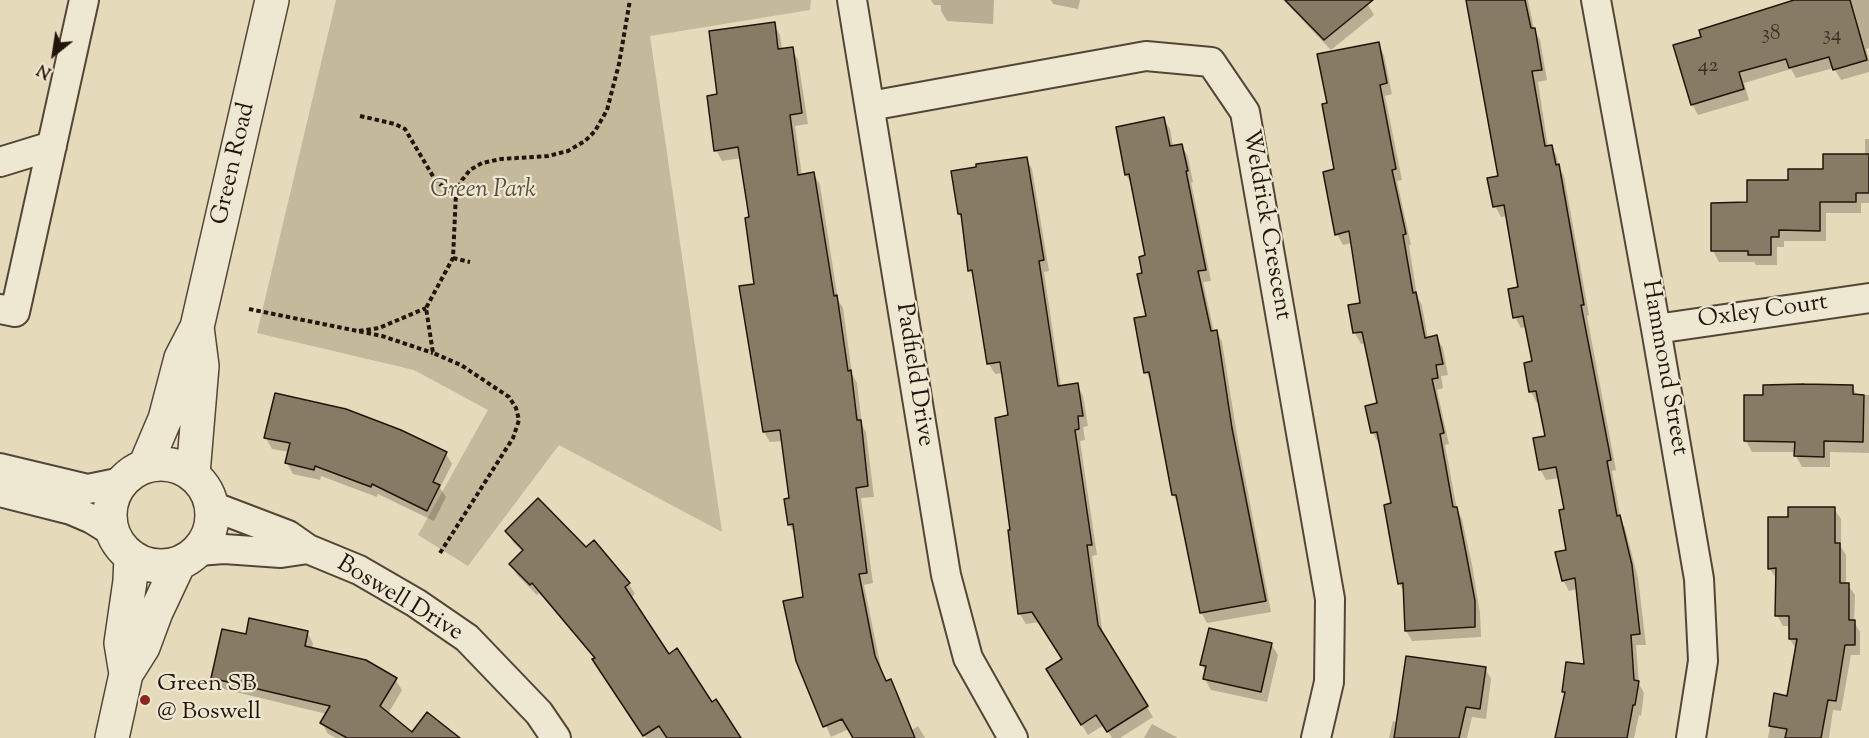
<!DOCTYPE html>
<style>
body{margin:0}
#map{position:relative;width:1869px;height:738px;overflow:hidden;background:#e5dab9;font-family:"Sorts Mill Goudy",serif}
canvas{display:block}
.north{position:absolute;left:24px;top:24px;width:60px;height:60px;-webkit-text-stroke:4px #eee7d2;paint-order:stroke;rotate:210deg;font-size:16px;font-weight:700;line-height:24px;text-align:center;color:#24150a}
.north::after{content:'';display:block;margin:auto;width:21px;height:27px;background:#24150a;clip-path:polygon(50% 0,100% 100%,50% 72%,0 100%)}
</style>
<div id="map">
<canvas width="1869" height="738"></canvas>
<div class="north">N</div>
</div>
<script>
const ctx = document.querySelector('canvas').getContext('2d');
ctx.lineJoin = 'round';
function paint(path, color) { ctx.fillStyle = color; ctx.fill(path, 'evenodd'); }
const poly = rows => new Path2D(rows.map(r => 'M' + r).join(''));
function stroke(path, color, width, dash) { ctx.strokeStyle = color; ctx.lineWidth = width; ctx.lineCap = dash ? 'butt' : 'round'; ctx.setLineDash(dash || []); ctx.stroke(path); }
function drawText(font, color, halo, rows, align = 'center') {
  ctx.font = font + ' "Sorts Mill Goudy",serif'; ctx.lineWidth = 4.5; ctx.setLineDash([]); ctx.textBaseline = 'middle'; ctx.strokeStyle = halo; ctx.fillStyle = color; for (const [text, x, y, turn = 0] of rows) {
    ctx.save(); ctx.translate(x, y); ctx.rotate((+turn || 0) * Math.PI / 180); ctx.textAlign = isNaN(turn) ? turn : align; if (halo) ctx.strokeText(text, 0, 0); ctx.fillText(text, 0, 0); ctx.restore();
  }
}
paint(poly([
 [336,0,811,0,810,10,650,36,722,532,559,445,468,566,418,535,488,410,414,370,257,333]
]), '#c4b99b');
paint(poly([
 [931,0,994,0,993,24,947,21,941,11,941,5,934,5],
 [1051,0,1080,0,1078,9,1053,4],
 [1283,0,1365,0,1374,15,1331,50],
 [1468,0,1528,0,1534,29,1540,40,1547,80,1538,82,1548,147,1551,146,1557,157,1559,167,1564,176,1589,315,1587,316,1616,470,1612,471,1621,521,1625,528,1638,578,1646,645,1636,645,1639,684,1644,693,1641,716,1639,715,1634,738,1557,738,1566,694,1564,691,1585,666,1577,589,1569,591,1563,580,1567,551,1566,511,1560,478,1546,480,1540,469,1546,437,1540,402,1537,403,1531,392,1525,364,1534,362,1527,327,1521,328,1515,317,1520,288,1508,216,1501,217,1495,206,1499,177],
 [1801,0,1869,0,1869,48,1866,49,1869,60,1869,72,1841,80,1834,68,1796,78,1791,69,1744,83,1749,100,1698,115,1692,104,1703,38],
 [774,24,780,35,782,50,792,49,798,60,808,124,795,126,802,176,814,174,820,185,838,300,843,308,852,374,857,383,862,425,866,432,874,497,861,498,873,583,864,585,881,668,887,682,891,681,897,692,912,730,918,726,925,738,855,738,849,729,831,737,797,660,805,598,795,535,789,524,791,499,783,441,770,442,764,432,756,285,750,218,742,158,722,161,716,150,719,96],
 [1378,44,1384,55,1392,94,1385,96,1402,180,1397,181,1411,245,1409,245,1417,296,1422,305,1428,339,1436,337,1443,348,1448,375,1441,376,1443,388,1437,390,1449,444,1445,445,1457,510,1462,519,1472,565,1480,613,1481,637,1412,641,1406,630,1404,592,1399,583,1393,505,1381,443,1379,444,1373,433,1367,407,1379,404,1366,343,1361,344,1355,333,1350,306,1362,304,1352,243,1343,245,1337,234,1336,170,1328,104],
 [1163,119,1170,129,1173,147,1182,146,1188,157,1193,182,1191,182,1211,281,1203,282,1214,332,1216,331,1222,342,1238,441,1271,612,1207,623,1201,612,1180,506,1173,495,1152,383,1146,372,1147,317,1144,275,1147,256,1133,186,1126,175,1117,128],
 [1865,139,1869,139,1869,203,1861,203,1861,213,1826,213,1826,241,1784,241,1784,247,1777,247,1777,265,1756,265,1754,262,1719,262,1713,251,1749,204,1789,181,1865,156],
 [1026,158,1032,169,1049,271,1044,272,1061,387,1077,385,1083,396,1088,426,1083,427,1085,440,1080,441,1097,555,1092,556,1103,636,1153,717,1120,738,1112,738,1104,725,1088,735,1048,669,1063,660,1040,622,1026,624,1020,614,1012,531,1010,417,1003,373,995,374,989,364,975,280,970,270,963,221,959,214],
 [1852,387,1857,395,1869,395,1869,453,1830,452,1830,467,1802,467,1796,456,1796,452,1752,452,1746,441,1764,397],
 [266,438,446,454,452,464,440,488,446,497,434,521,378,494,377,497,321,476,320,480,293,474,287,463,289,452,272,449],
 [1834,509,1841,519,1841,547,1846,555,1846,585,1848,585,1855,595,1854,622,1860,632,1860,655,1851,655,1841,711,1833,710,1829,738,1768,738,1776,695,1789,697,1796,650,1790,639,1790,626,1783,626,1777,615,1777,579,1769,568,1789,518],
 [507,532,586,549,594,542,629,584,635,594,631,598,668,656,739,738,646,738,595,659,539,593,537,595,517,575,511,564,523,552,513,542],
 [307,632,313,643,312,649,395,679,402,690,388,714,412,734,452,738,336,738,328,734,322,723,327,714,219,688,213,678,247,636],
 [1271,644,1278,655,1267,702,1211,690,1205,679,1206,672,1202,665],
 [1485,668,1491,679,1486,719,1472,717,1467,738,1389,738,1393,721,1398,723],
 [1152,724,1178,738,1144,738]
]), '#0003');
const building = poly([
 [1285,0,1373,0,1324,40,1285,0],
 [1466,0,1525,0,1531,28,1535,28,1542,70,1532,71,1545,146,1552,145,1556,165,1559,164,1584,305,1581,305,1611,460,1607,461,1617,516,1620,515,1632,565,1640,634,1631,635,1634,680,1639,681,1635,705,1633,705,1627,738,1555,738,1565,692,1562,692,1566,662,1584,664,1575,578,1562,581,1555,552,1566,550,1559,510,1564,509,1556,467,1539,470,1533,438,1545,436,1536,391,1529,392,1524,363,1532,361,1523,316,1513,318,1508,289,1518,287,1504,205,1493,207,1487,178,1498,176,1466,0],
 [1794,0,1850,0,1867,60,1833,70,1829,57,1789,68,1786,59,1739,72,1744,89,1691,105,1673,45,1701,37,1699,30,1794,0],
 [775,22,778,49,793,47,802,113,790,115,798,175,814,172,834,296,837,295,848,371,851,370,857,420,861,420,868,486,856,488,867,573,859,574,875,656,886,681,891,679,915,738,853,738,842,719,823,727,796,661,783,601,803,597,793,524,788,525,784,499,789,498,780,430,763,432,739,286,754,284,745,218,749,217,738,147,714,151,707,96,717,94,709,31,775,22],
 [1379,42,1387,83,1380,85,1396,169,1392,170,1406,234,1403,235,1413,293,1416,292,1425,338,1437,335,1443,364,1436,365,1438,378,1432,379,1444,433,1440,434,1453,507,1457,507,1466,553,1475,601,1475,627,1405,631,1403,583,1398,584,1384,505,1391,503,1377,432,1371,433,1365,406,1377,403,1362,332,1353,333,1348,305,1360,303,1349,231,1335,235,1323,172,1334,169,1322,104,1327,103,1317,54,1379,42],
 [1164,117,1170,146,1182,144,1188,171,1186,171,1206,270,1198,271,1211,331,1217,330,1232,428,1266,601,1200,613,1176,495,1172,495,1149,372,1144,373,1134,318,1146,316,1137,274,1142,273,1139,257,1145,255,1129,174,1125,175,1116,127,1164,117],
 [1823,154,1869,154,1869,193,1856,193,1856,202,1820,202,1820,231,1779,230,1779,237,1771,237,1771,255,1748,255,1748,251,1711,251,1711,203,1747,202,1747,180,1788,180,1788,169,1823,169,1823,154],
 [1027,157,1044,260,1039,261,1058,386,1078,383,1083,416,1078,416,1079,429,1075,430,1092,545,1087,545,1098,625,1148,706,1107,732,1096,715,1081,725,1046,669,1062,659,1032,612,1018,614,1008,530,1010,530,995,418,1008,415,1000,362,987,364,972,270,968,271,961,214,958,214,951,171,976,167,976,164,1027,157],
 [1804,384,1853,385,1853,394,1864,395,1863,442,1824,441,1824,457,1794,456,1795,442,1744,441,1744,395,1763,395,1763,385,1804,384],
 [275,393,346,409,401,430,447,452,433,482,440,485,427,511,372,484,371,487,315,466,314,470,285,463,290,443,264,438,275,393],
 [538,498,586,547,594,540,630,583,625,587,669,654,677,648,712,702,716,699,741,738,667,738,659,726,643,736,592,659,595,658,532,583,530,585,509,564,523,550,505,531,538,498],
 [1788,507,1835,507,1835,543,1840,543,1840,583,1849,583,1849,620,1855,620,1855,645,1845,645,1836,701,1828,700,1821,738,1785,738,1787,729,1769,726,1774,693,1787,696,1797,639,1789,639,1789,616,1775,616,1776,568,1768,569,1768,517,1788,517,1788,507],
 [249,618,308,631,305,646,366,660,397,678,380,706,412,732,427,712,460,738,347,738,320,723,330,706,211,678,222,629,246,634,249,618],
 [1209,628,1272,643,1261,692,1203,679,1206,666,1200,665,1209,628],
 [1406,656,1486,667,1480,709,1466,707,1459,738,1394,738,1406,656]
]);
paint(building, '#887b65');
stroke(building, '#24150a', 1.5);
const minor = poly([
 [852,0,946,575,968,658,1013,738],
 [1596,0,1656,329,1699,579,1703,661,1691,738],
 [870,106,1146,56,1211,62,1245,112,1330,599,1329,682,1316,738],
 [0,162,52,146],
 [0,309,15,312,84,0],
 [1656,329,1869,298],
 [0,468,88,489,122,482],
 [0,492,71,510,92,519,113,532],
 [212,506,288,535,308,549,359,570,416,603,467,638,539,713,556,738],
 [198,551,224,549,281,553,308,549]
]);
const tertiary = poly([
 '110 515a51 51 0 1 1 102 0a51 51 0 1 1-102 0Z',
 [145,466,165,419,181,358,197,327,272,0],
 [193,474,202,366,197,327],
 [126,674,121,643,130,581,131,556],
 [112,738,126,674,143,647,156,612,179,563]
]);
stroke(minor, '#544636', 32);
stroke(tertiary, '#544636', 36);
stroke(poly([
 [360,116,395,124,405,129,434,178,446,190,456,193],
 [453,258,470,262],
 [249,309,382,336,433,353],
 [359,331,379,328,426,308],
 [440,553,513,438,519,420,516,408,509,397,461,365,433,353,426,308,453,258,456,193,462,180,470,170,482,163,501,159,548,156,568,151,585,141,595,131,607,110,619,64,630,0]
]), '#24150a', 4, [4.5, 3]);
stroke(minor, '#eee7d2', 28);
stroke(tertiary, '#eee7d2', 33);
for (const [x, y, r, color] of [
 [145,700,6,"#8f2418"]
]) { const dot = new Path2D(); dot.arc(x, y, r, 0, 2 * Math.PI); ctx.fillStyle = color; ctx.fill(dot); stroke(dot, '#eee7d2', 2); }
drawText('21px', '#3d2e21', null, [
 ["38",1771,35],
 ["34",1832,36],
 ["42",1708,67]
]);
drawText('24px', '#24150a', '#eee7d2', [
 ["Green Road",235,164,-77],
 ["Weldrick Crescent",1265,225,80],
 ["Oxley Court",1763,313,-8],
 ["Hammond Street",1663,368,80],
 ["Padfield Drive",913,375,81],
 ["Boswell Drive",399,600,31]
]);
drawText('italic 24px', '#5c4e3d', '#eee7d2', [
 ["Green Park",483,192]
]);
drawText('24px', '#24150a', '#eee7d2', [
 ["Green SB",157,686],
 ["@ Boswell",157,714]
], 'left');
</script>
